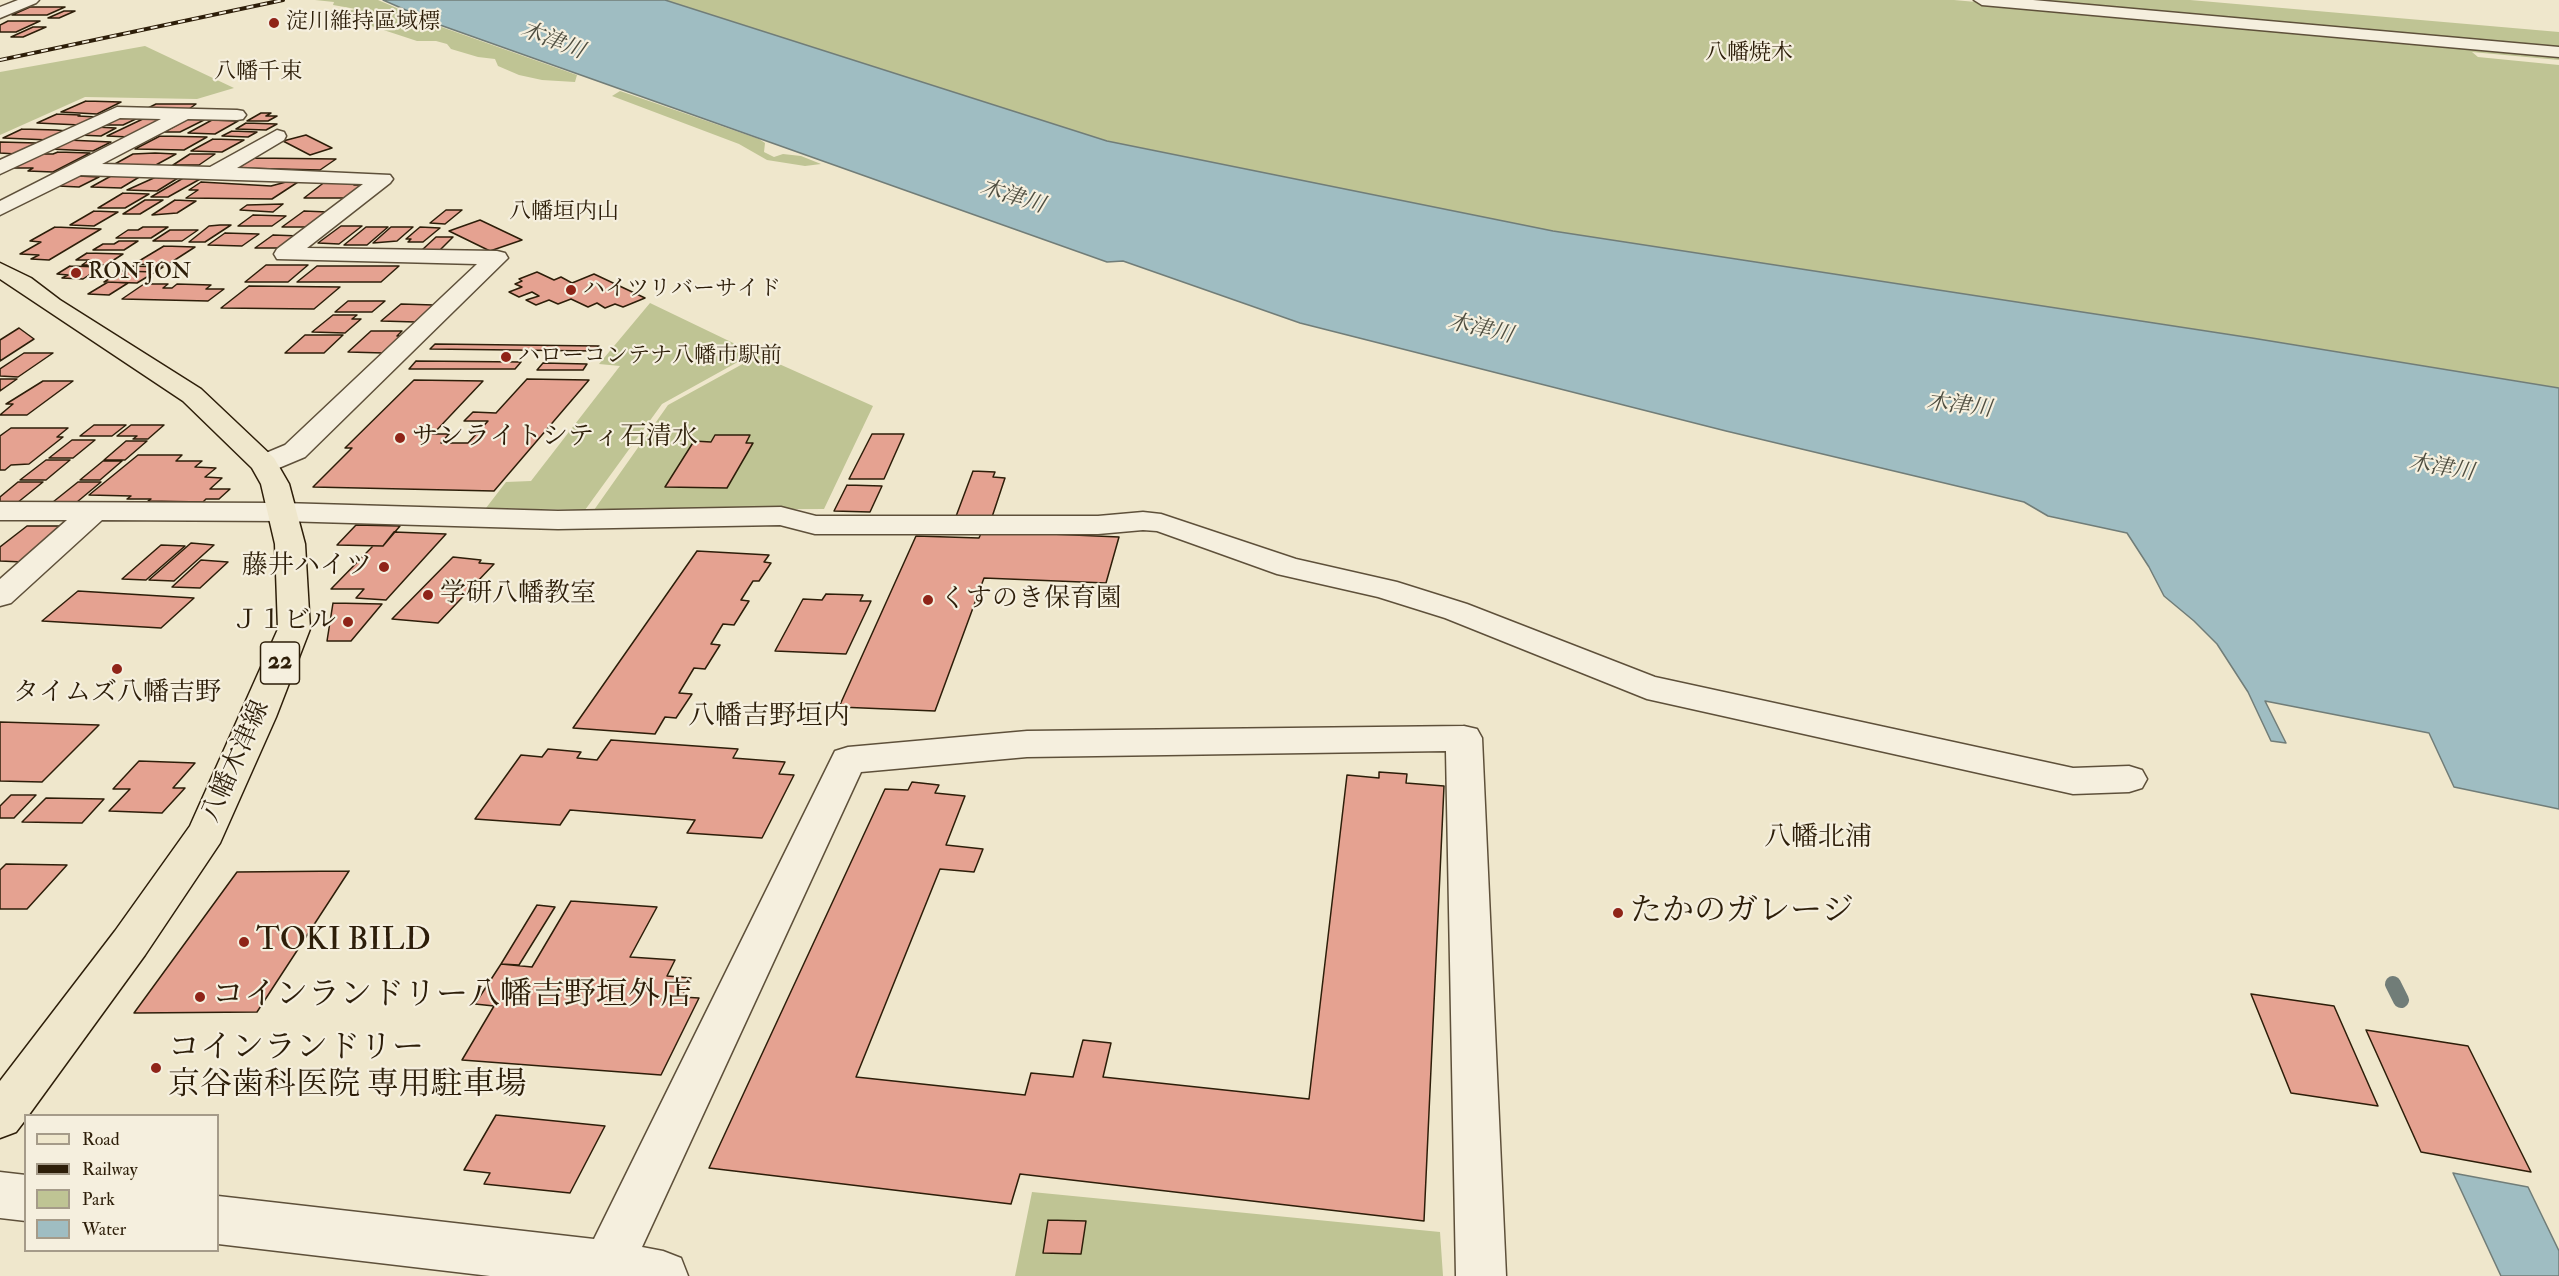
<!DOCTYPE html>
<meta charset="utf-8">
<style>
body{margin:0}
#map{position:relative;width:2559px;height:1276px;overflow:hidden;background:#efe7cc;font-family:"IM FELL Double Pica",serif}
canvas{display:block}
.legend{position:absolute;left:24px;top:1114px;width:195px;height:138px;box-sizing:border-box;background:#f5efde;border:2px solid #a59b89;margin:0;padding:8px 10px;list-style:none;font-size:18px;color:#2d1e09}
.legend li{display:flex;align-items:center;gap:12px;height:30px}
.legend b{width:30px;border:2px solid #a59b89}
</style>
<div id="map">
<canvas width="2559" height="1276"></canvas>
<ul class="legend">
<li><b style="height:8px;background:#efe7cc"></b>Road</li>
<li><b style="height:8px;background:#2d1e09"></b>Railway</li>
<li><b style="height:16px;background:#bfc494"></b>Park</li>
<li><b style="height:16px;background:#9fbdc2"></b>Water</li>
</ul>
</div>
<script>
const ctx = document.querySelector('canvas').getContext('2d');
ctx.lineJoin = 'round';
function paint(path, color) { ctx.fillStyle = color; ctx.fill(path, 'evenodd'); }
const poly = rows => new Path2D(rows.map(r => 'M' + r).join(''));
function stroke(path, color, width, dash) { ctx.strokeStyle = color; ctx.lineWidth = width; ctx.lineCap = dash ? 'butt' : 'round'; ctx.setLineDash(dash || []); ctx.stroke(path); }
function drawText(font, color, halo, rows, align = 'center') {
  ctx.font = font + ' "IM FELL Double Pica","Noto Serif JP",serif'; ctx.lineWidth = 4.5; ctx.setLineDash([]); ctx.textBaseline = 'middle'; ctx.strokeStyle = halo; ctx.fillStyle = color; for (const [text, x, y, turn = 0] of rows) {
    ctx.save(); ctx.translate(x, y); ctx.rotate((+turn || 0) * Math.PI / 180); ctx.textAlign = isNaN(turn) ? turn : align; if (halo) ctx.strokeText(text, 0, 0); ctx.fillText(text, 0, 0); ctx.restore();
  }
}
paint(poly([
 [315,0,378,0,406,12,417,21,433,24,577,75,575,82,542,80,519,75,498,66,495,59,478,57,451,49,447,44,436,41,417,41,347,18,343,12,356,9,333,5,334,2],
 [665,0,1954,0,2559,55,2559,60,2472,52,2478,57,2559,65,2559,388,2252,338,1553,231,1107,141],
 [2028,0,2190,0,2559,32,2559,49],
 [145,46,234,88,197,99,85,97,0,135,0,72],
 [620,91,759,139,765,143,764,152,774,157,783,154,801,156,821,164,805,166,767,160,739,144,612,96],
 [650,303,754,353,662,404,585,510,486,508,506,482,531,481,620,366,599,364],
 [759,355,873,406,824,509,594,510,668,405],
 [1032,1192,1440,1232,1443,1276,1015,1276]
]), '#bfc494');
const water = poly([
 [383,0,665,0,1107,141,1553,231,2252,338,2559,388,2559,809,2454,787,2429,733,2265,701,2286,743,2271,741,2248,692,2217,644,2194,621,2164,596,2149,567,2127,533,2048,516,2024,502,1726,431,1300,323,1123,261,1107,262,440,25,383,0],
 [2453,1173,2528,1187,2559,1251,2559,1276,2501,1276,2453,1173]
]);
paint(water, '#9fbdc2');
stroke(water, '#717d78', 1.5);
stroke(poly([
 [2393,984,2401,1000]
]), '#717d78', 16);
const building = poly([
 [30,7,65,7,47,15,12,15,30,7],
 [64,11,75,11,59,18,48,18,64,11],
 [8,21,40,21,16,32,0,32,0,25,8,21],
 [33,27,46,27,23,37,11,37,33,27],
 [86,101,121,102,97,114,61,112,86,101],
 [156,104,196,104,189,109,148,108,156,104],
 [261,113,271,113,266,116,277,116,268,121,247,121,261,113],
 [57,114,80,115,78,116,97,117,80,125,37,123,57,114],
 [118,116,140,117,123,125,99,125,118,116],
 [147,117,168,118,129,137,107,136,147,117],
 [188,119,204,120,180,132,164,132,188,119],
 [212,120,238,121,215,134,188,133,212,120],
 [246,123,277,124,266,130,236,129,246,123],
 [95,127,116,128,101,136,79,135,95,127],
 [22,129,56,130,67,131,49,140,3,138,22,129],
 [232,131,257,132,248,137,222,136,232,131],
 [306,135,332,148,310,155,283,141,306,135],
 [160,136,207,137,184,150,135,149,160,136],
 [213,139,244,140,222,152,191,151,213,139],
 [68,140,111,142,93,151,50,149,68,140],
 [0,142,37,143,16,154,0,153,0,142],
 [58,152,90,153,53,172,28,171,33,168,12,168,40,154,53,154,58,152],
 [155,153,176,154,154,166,113,165,133,154,155,153],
 [190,154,215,154,199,165,173,165,190,154],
 [254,158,336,159,320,170,237,168,254,158],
 [78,176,99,177,79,187,58,186,78,176],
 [111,176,141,176,121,188,91,187,111,176],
 [156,177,178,178,157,191,127,190,156,177],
 [185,177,202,178,168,197,151,197,185,177],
 [326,181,358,181,354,185,368,185,351,198,304,198,326,181],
 [201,182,271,186,286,182,298,182,272,199,186,198,198,190,189,190,201,182],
 [123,193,149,194,125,208,98,208,123,193],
 [145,200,163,200,140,214,123,214,145,200],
 [175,200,196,201,177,213,152,215,175,200],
 [283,204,273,212,240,210,247,205,283,204],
 [446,210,462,210,445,224,430,223,446,210],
 [94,211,118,212,94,226,70,225,94,211],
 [304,211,328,212,308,227,282,227,304,211],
 [253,215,286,216,272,226,238,226,253,215],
 [480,220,522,240,490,251,449,231,480,220],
 [220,225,231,225,205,242,189,242,209,226,220,225],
 [341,226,362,226,339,244,318,243,341,226],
 [55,227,101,229,49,260,31,259,39,255,20,254,41,242,30,241,55,227],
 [143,227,168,227,151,238,116,238,128,230,138,230,143,227],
 [366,227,388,227,367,245,344,245,366,227],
 [391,227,413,227,397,241,373,243,391,227],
 [420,227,440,228,423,242,408,242,411,239,406,239,420,227],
 [170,230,198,230,182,241,153,241,170,230],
 [225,233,259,234,242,246,208,245,225,233],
 [273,235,300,236,282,248,255,248,273,235],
 [436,237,453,237,440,250,422,250,436,237],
 [119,241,138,241,124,250,93,250,103,244,114,244,119,241],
 [164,246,195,247,167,265,134,264,164,246],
 [87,253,123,254,106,265,82,265,89,260,76,260,87,253],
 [266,265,308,265,288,282,245,282,266,265],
 [70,266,101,267,83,279,62,278,68,275,57,274,70,266],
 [130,266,163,267,155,272,122,271,130,266],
 [317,266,399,266,381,282,297,282,317,266],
 [122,271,155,272,137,283,104,282,122,271],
 [537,272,554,280,561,277,572,283,594,274,645,298,623,307,615,304,605,308,597,303,588,307,571,299,558,304,549,300,536,305,526,300,539,296,532,292,519,297,509,292,522,287,515,284,522,281,519,279,537,272],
 [108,282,128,283,109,295,88,294,108,282],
 [144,284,168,284,163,288,172,288,177,284,211,285,206,289,224,289,208,301,122,299,144,284],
 [249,286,340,287,314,309,221,308,249,286],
 [348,301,385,301,372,312,335,312,348,301],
 [401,304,434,305,416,322,381,321,401,304],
 [333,315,357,315,352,319,361,319,345,333,312,332,333,315],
 [19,328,34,339,0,361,0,340,19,328],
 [371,331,402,331,397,336,401,336,384,353,348,352,371,331],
 [305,335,343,335,324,353,285,353,305,335],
 [435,344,599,346,595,351,430,349,435,344],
 [24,353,53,353,18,377,0,376,0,369,24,353],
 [416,361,521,362,515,369,409,369,416,361],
 [543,363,587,364,583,370,537,370,543,363],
 [0,379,17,379,0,391,0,379],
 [527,379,589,380,494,491,313,487,352,448,345,448,414,380,483,381,433,434,449,434,441,443,468,443,488,421,464,421,473,412,496,413,527,379],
 [43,381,73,381,27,415,0,415,13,404,6,404,43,381],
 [94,425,126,425,112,436,80,436,94,425],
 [131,425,164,425,148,439,133,439,137,436,117,436,131,425],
 [11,428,68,428,57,437,63,437,29,464,11,465,5,470,0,470,0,436,11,428],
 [872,434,904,434,884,479,849,479,872,434],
 [715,435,750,435,746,443,753,443,727,488,665,487,694,441,711,442,715,435],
 [72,440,95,440,73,458,49,458,72,440],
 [126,441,147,441,125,460,104,460,126,441],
 [138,455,182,455,176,461,202,461,195,467,216,468,205,477,222,478,210,489,230,489,219,499,206,499,203,502,148,501,151,499,127,499,131,496,89,495,138,455],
 [46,460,70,460,46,480,20,480,46,460],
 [103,461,122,461,100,480,80,480,103,461],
 [973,471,995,472,993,477,1005,478,991,520,955,519,973,471],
 [18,482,43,482,17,503,0,503,0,497,18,482],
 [78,482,101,482,77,502,53,502,78,482],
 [847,485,882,486,870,512,834,511,847,485],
 [356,525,400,526,383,546,337,545,356,525],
 [27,526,66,526,23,562,0,561,0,547,27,526],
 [982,531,1119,537,1106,583,984,578,935,711,839,707,916,536,979,538,982,531],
 [394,532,446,534,386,600,356,598,364,589,331,589,373,546,383,546,394,532],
 [191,543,214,545,174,581,149,580,191,543],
 [161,545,185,546,146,580,122,579,161,545],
 [697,551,769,555,764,562,771,563,759,581,753,581,741,600,749,601,734,625,723,624,711,644,720,645,705,669,694,668,679,693,692,694,676,718,665,717,655,734,573,728,697,551],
 [453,557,481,560,479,563,494,564,438,623,392,619,453,557],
 [201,560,228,562,200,588,172,587,201,560],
 [78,591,194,598,161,628,42,621,78,591],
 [826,594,863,595,860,601,871,601,846,654,775,651,803,599,822,600,826,594],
 [333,603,382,604,351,641,327,641,333,603],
 [0,722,99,725,42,782,0,781,0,722],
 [611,740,738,749,733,758,785,762,779,774,794,775,762,838,687,833,695,820,570,810,560,825,475,819,521,755,542,757,548,749,581,752,577,758,597,760,611,740],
 [139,761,195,763,173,788,185,788,162,813,109,811,130,789,113,789,139,761],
 [1379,772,1407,774,1406,783,1444,786,1424,1221,1020,1174,1011,1204,709,1168,885,789,908,790,912,782,939,785,935,793,965,796,946,845,983,849,974,872,940,869,856,1077,1025,1095,1031,1073,1073,1077,1083,1040,1111,1043,1103,1077,1309,1099,1347,775,1379,778,1379,772],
 [11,795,36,795,14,818,0,818,0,806,11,795],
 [46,798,104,799,82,823,22,822,46,798],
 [6,864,67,865,27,909,0,909,0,870,6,864],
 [349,871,257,1012,134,1013,237,872,349,871],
 [571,901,657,907,630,957,675,960,667,976,691,978,682,997,699,998,661,1075,462,1060,494,1006,475,1004,501,964,532,967,571,901],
 [537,905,555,907,519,965,501,964,537,905],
 [2251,994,2334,1006,2378,1106,2291,1093,2251,994],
 [2366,1030,2468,1046,2531,1172,2421,1152,2366,1030],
 [496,1115,605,1126,570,1193,484,1184,490,1173,464,1170,496,1115],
 [1048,1220,1086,1221,1081,1254,1043,1253,1048,1220]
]);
paint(building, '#e5a291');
stroke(building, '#2d1e09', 1.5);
const minor = poly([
 [18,0,39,0,36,3,0,18,0,7,18,0],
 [1974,0,2033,0,2559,47,2559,57,1982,5,1974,0],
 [117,107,237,110,243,111,246,115,243,119,237,120,188,119,102,164,210,167,277,130,284,132,286,136,284,140,237,168,390,175,393,179,390,183,307,248,497,251,505,253,508,258,305,457,274,470,264,472,254,470,250,464,254,458,285,445,477,264,277,259,274,254,277,249,363,184,81,175,0,215,0,201,161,119,120,118,0,174,0,160,117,107],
 [0,502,282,503,558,511,781,507,816,516,1098,516,1143,512,1161,514,1296,559,1397,582,1467,604,1655,677,2073,768,2129,766,2142,770,2147,779,2142,788,2129,792,2073,794,1647,699,1445,618,1378,597,1277,574,1157,531,1143,530,1098,534,815,534,780,525,558,529,282,521,102,520,11,603,0,606,0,579,67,520,0,520,0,502],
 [1464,726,1477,729,1482,738,1506,1276,1456,1276,1446,751,1027,757,861,772,642,1247,663,1251,681,1258,688,1276,490,1276,218,1244,218,1196,594,1239,835,751,848,747,1027,731,1464,726],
 [0,1172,26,1175,26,1221,0,1218,0,1172]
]);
const major = poly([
 [0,263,31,278,60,300,201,389,274,458,289,484,305,544,310,629,276,717,220,843,145,955,28,1116,26,1116,26,1119,16,1132,0,1138,0,1081,115,931,190,826,278,629,275,544,261,484,252,468,183,401,0,279,0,263]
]);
stroke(minor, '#5e503a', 3);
stroke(major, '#2d1e09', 3);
paint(minor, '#f5efde');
paint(major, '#efe7cc');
const rail = poly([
 [0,60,283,0]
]);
stroke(rail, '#2d1e09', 4);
stroke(rail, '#f5efde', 2, [7]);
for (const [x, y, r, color] of [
 [274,23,6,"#8f2418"],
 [76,273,6,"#8f2418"],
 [571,290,6,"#8f2418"],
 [506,357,6,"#8f2418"],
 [400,438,6,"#8f2418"],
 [384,567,6,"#8f2418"],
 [428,595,6,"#8f2418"],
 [928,600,6,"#8f2418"],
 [348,622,6,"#8f2418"],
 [117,669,6,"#8f2418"],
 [1618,913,6,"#8f2418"],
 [244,942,6,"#8f2418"],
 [200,997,6,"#8f2418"],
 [156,1068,6,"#8f2418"]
]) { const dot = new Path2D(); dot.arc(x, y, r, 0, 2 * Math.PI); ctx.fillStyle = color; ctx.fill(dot); stroke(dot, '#f5efde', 2); }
drawText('22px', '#2d1e09', '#f5efde', [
 ["淀川維持區域標",286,23],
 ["RON JON",88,273],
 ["ハイツリバーサイド",583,290],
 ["ハローコンテナ八幡市駅前",518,357]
], 'left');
drawText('italic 22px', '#4f4e40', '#f5efde', [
 ["木津川",552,42,21],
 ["木津川",1012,198,17],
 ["木津川",1480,330,13],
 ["木津川",1959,407,7],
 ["木津川",2441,469,9]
]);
drawText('22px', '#2d1e09', '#f5efde', [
 ["八幡焼木",1749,54],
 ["八幡千束",258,73],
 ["八幡垣内山",564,213]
]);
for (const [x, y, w] of [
 [280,663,39]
]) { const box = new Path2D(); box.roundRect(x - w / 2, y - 21, w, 42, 4.5); ctx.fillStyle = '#f5efde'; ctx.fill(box); stroke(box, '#2d1e09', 1.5); }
drawText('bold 24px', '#2d1e09', null, [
 ["22",280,663]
]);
drawText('26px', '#2d1e09', '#f5efde', [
 ["サンライトシティ石清水",412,438],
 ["藤井ハイツ",372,567,"right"],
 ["学研八幡教室",440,595],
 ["くすのき保育園",940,600],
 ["Ｊ１ビル",336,622,"right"],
 ["タイムズ八幡吉野",117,694,"center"]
], 'left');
drawText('26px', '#2d1e09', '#f5efde', [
 ["八幡木津線",237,762,-66]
]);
drawText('27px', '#2d1e09', '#f5efde', [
 ["八幡吉野垣内",769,718],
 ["八幡北浦",1818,839]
]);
drawText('32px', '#2d1e09', '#f5efde', [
 ["たかのガレージ",1630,913],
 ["TOKI BILD",256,942],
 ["コインランドリー八幡吉野垣外店",212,997],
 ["コインランドリー",168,1050],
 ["京谷歯科医院 専用駐車場",168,1087]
], 'left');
</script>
